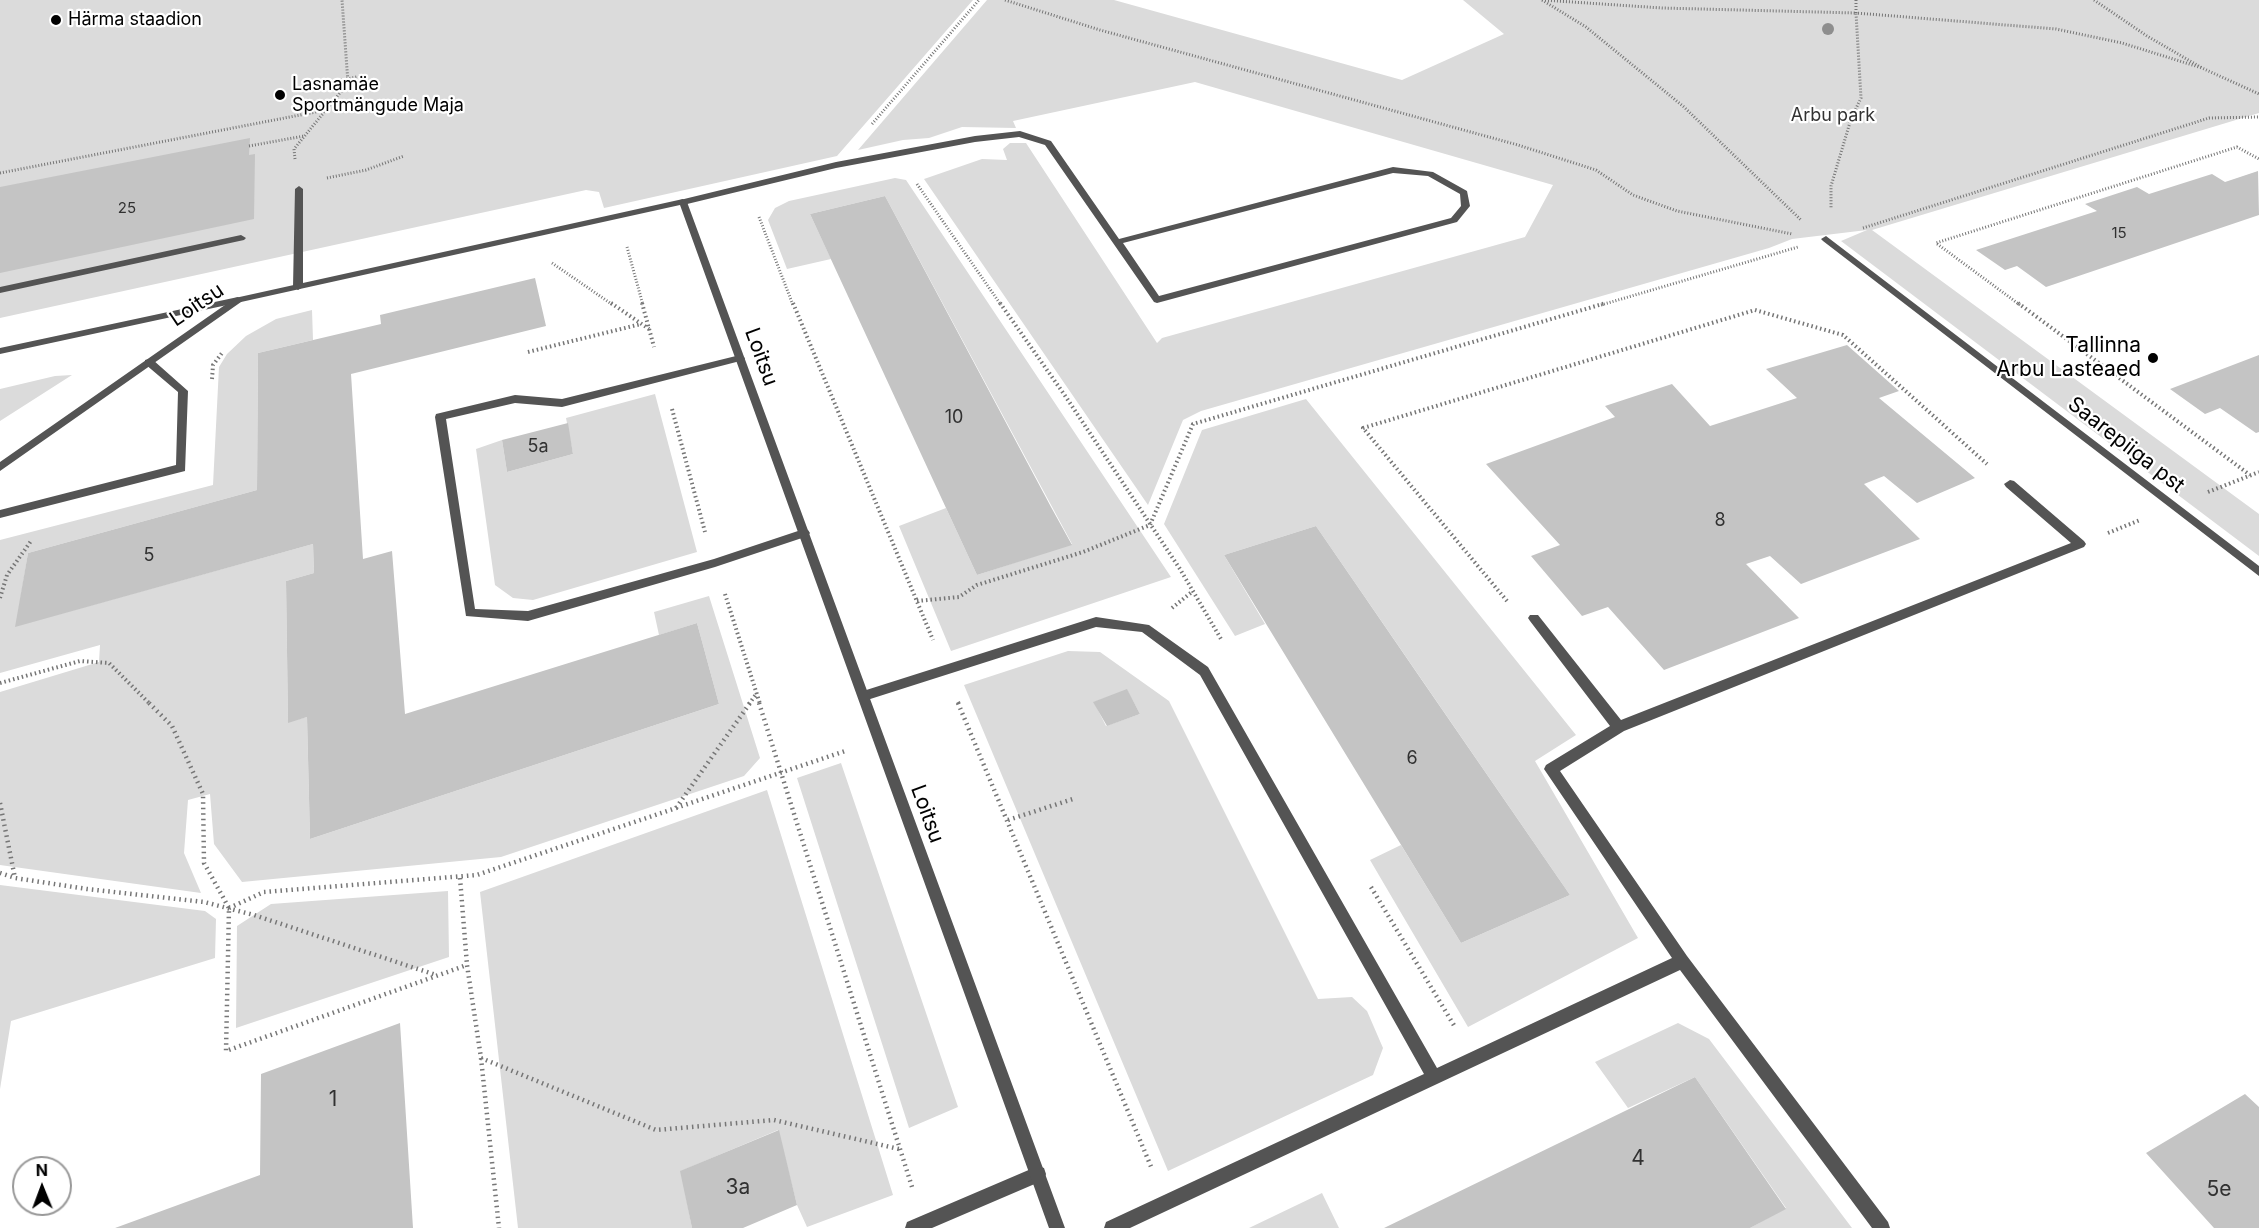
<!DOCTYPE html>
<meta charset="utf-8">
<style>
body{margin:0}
#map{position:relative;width:2259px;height:1228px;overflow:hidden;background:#fff;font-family:Inter,sans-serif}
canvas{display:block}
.north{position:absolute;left:12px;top:1156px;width:60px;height:60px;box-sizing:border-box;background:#fff;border:2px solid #999;border-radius:50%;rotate:359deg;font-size:16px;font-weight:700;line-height:24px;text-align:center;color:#000}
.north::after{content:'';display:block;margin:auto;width:21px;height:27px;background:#000;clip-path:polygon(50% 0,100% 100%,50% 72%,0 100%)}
</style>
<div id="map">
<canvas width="2259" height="1228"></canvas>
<div class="north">N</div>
</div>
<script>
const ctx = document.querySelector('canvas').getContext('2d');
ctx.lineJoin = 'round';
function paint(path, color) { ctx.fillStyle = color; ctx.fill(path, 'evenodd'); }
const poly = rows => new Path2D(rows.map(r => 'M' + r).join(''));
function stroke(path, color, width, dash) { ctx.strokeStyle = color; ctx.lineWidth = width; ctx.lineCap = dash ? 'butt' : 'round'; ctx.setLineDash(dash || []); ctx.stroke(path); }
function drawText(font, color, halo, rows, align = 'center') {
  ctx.font = font + ' Inter,sans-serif'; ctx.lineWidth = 4.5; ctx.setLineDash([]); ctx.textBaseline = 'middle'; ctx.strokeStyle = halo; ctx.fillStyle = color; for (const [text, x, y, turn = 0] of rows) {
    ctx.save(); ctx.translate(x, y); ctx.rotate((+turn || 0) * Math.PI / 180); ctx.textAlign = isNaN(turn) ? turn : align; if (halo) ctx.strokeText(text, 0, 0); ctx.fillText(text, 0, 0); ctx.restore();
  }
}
paint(poly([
 [0,0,973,0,837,156,604,208,599,192,586,190,0,318],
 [987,0,1114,0,1402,80,1504,34,1463,0,2259,0,2259,113,1872,230,2259,514,2259,556,1841,241,1867,230,1792,239,1769,248,1201,411,1183,420,1148,505,924,179,982,159,1007,160,1003,149,1010,143,1026,143,1157,343,1162,338,1525,237,1553,185,1195,82,1013,121,1016,128,962,127,929,138,903,140,858,150],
 [895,178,906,180,1171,577,951,651,899,526,946,508,977,575,1072,544,885,196,810,214,831,259,787,269,768,220,775,208,789,201],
 [312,310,313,340,258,353,257,490,28,553,16,626,313,544,314,573,286,581,288,722,307,717,310,839,719,704,697,623,659,635,654,612,709,596,760,758,744,776,501,857,242,882,214,844,210,794,188,800,184,853,201,893,0,865,0,692,99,662,100,645,0,673,0,540,213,485,219,367,227,354,246,336,276,319],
 [72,375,0,421,0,389,55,376],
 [655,394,697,552,533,600,513,598,495,585,476,449,502,440,507,472,573,454,566,418],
 [1306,399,1576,735,1535,761,1638,938,1468,1027,1370,860,1401,845,1461,943,1570,895,1316,526,1224,555,1265,624,1235,636,1164,524,1202,430],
 [1068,651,1100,652,1169,701,1318,999,1352,997,1367,1011,1383,1048,1373,1075,1168,1171,964,685],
 [1127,690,1140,714,1106,726,1094,702],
 [841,763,958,1107,909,1128,797,778],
 [767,790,893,1195,807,1227,797,1205,778,1130,681,1171,692,1228,518,1228,480,892],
 [0,885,205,911,216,919,215,958,11,1021,0,1089],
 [448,891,449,957,236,1028,237,926,271,904],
 [1678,1023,1709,1039,1852,1228,1750,1228,1786,1208,1695,1077,1628,1108,1595,1062],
 [1322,1193,1339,1228,1249,1228]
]), '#dbdbdb');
paint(poly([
 [250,138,249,155,255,154,254,219,0,273,0,187],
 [2258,171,2259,215,2046,287,2017,266,2005,270,1976,250,2097,211,2085,204,2137,187,2149,194,2212,174,2225,182],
 [885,196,1051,507,1072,545,977,575,810,214],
 [535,278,546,326,351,374,363,559,392,551,405,714,697,623,719,704,310,839,307,717,288,723,286,581,314,573,313,544,15,627,28,553,257,490,258,353,381,324,380,315],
 [1847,345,1899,391,1879,398,1975,478,1917,503,1884,476,1864,484,1920,539,1801,584,1770,556,1746,564,1799,618,1664,670,1608,607,1582,616,1531,556,1560,545,1486,464,1615,417,1605,406,1672,384,1710,426,1797,398,1766,369],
 [2259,355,2259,432,2256,433,2220,408,2205,414,2170,389],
 [568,423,573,454,507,472,502,440],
 [1316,526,1417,673,1570,895,1461,943,1224,555],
 [1127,689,1140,714,1107,726,1093,702],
 [400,1023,413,1228,115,1228,260,1175,261,1074],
 [1695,1077,1786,1209,1750,1228,1384,1228],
 [2245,1094,2259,1107,2259,1228,2214,1228,2146,1153],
 [779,1130,797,1205,743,1228,692,1228,680,1171]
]), '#c4c4c4');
stroke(poly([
 [1005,0,1100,30,1518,145,1596,170,1633,195,1677,211,1792,234],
 [1542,0,1662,8,1856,13,1861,98,1851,119,1831,186,1831,209],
 [1542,0,1586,27,1684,107,1801,220],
 [1856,0,1856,13,2056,29,2122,43,2202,68],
 [2094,0,2147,36,2202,68,2259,94],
 [320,84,362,76],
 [872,124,979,0],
 [249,146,304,136],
 [295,159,294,149,348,83,342,0],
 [0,173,326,110],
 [327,178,366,170,404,156],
 [917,184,1001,305],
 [759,217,793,305],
 [1863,228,2209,118,2259,117],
 [627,247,643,305],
 [552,263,613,305],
 [1601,305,1798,247],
 [2020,305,1936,243,2237,147,2259,159]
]), '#767676', 3, [1, 2]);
stroke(poly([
 [611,303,649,329],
 [642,303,654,347],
 [793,303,933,640],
 [1000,303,1066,397,1180,569,1221,639],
 [2018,303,2250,475],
 [528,352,641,324],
 [212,379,213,365,222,353],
 [672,409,705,532],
 [2208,492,2259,472],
 [2108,533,2140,520],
 [725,594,760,704],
 [0,598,7,575,31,541],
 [917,601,959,597,977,585,1083,552,1150,525,1193,424,1606,303],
 [1507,601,1363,428,1755,310,1843,335,1987,464],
 [1172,608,1193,591],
 [0,683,80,661,109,663,150,704],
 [958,702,959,704],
 [749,704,757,693]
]), '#767676', 4, [1.5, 3]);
stroke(poly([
 [149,703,172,726,203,794,204,863,229,908,226,1051,467,965,481,1058,656,1130,774,1120,899,1149],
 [759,703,912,1187],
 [958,703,1152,1169],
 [0,803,15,878],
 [676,808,750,703],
 [1008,820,1073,799],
 [0,873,15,878,87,889,204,902,254,915,436,975],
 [460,878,467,965],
 [1371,887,1455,1027],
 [229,908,264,892,477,875,845,751],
 [481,1058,499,1228]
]), '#767676', 4.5, [1.5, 4]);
paint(poly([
 [1020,131,1051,141,1119,239,1393,167,1433,172,1467,191,1470,206,1457,222,1157,303,1154,302,1045,145,1019,137,975,142,836,168,683,205,679,202,680,200,836,162,975,136,1020,131],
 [1393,173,1428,176,1460,194,1461,206,1451,218,1159,296,1123,243,1393,173],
 [299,186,303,189,303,287,298,290,293,287,295,189,299,186],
 [241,235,246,238,244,240,0,293,0,287,241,235],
 [238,297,243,300,241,302,0,354,0,348,238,297],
 [740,355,745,358,744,360,562,407,515,403,446,419,475,609,528,611,714,559,804,529,808,530,810,533,808,536,715,567,528,621,466,616,435,417,436,414,515,395,562,399,740,355],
 [149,359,153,360,188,391,185,471,0,518,0,510,176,465,178,392,145,364,145,360,149,359],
 [2010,480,2014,481,2084,541,2086,544,2084,547,1624,731,1560,771,1687,956,1888,1222,1890,1228,1872,1228,1680,970,1130,1228,1104,1228,1106,1222,1424,1074,1200,675,1142,632,1096,627,864,701,860,700,858,696,860,692,1096,617,1149,625,1208,667,1437,1068,1672,958,1544,769,1546,765,1610,726,1530,621,1528,618,1530,615,1538,615,1621,720,2071,543,2006,487,2004,484,2010,480],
 [1038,1166,1044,1168,1046,1174,1044,1180,932,1228,905,1228,907,1222,1038,1166]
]), '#545454');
paint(poly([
 [683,199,687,202,1065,1228,1049,1228,680,205,241,302,0,471,0,462,235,298,683,199],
 [1826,236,2259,566,2259,576,1823,241,1821,239,1826,236]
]), '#545454');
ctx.fillStyle = '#8e8e8e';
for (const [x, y] of [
 [1828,29]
]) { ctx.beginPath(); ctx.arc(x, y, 6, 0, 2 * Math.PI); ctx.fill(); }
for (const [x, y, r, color] of [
 [56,20,6,"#000"],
 [280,95,6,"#000"],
 [2153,358,6,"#000"]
]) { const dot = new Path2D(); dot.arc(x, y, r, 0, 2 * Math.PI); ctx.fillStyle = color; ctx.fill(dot); stroke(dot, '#fff', 2); }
drawText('15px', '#313131', null, [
 ["25",127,208],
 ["15",2119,233]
]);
drawText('18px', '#000', '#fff', [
 ["Härma staadion",68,20],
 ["Lasnamäe",292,85],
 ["Sportmängude Maja",292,106]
], 'left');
drawText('18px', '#323232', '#fff', [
 ["Arbu park",1833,116]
]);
drawText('18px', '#313131', null, [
 ["10",954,418],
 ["5a",538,447],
 ["8",1720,521],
 ["5",149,556],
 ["6",1412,759]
]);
drawText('21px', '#000', '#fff', [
 ["Loitsu",197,305,-34],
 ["Loitsu",761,357,70],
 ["Saarepiiga pst",2126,445,38],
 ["Loitsu",927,814,70]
]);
drawText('21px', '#000', '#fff', [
 ["Tallinna",2141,346],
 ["Arbu Lasteaed",2141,370]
], 'right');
drawText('21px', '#313131', null, [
 ["1",333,1100],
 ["4",1638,1159],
 ["3a",738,1188],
 ["5e",2219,1190]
]);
</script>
